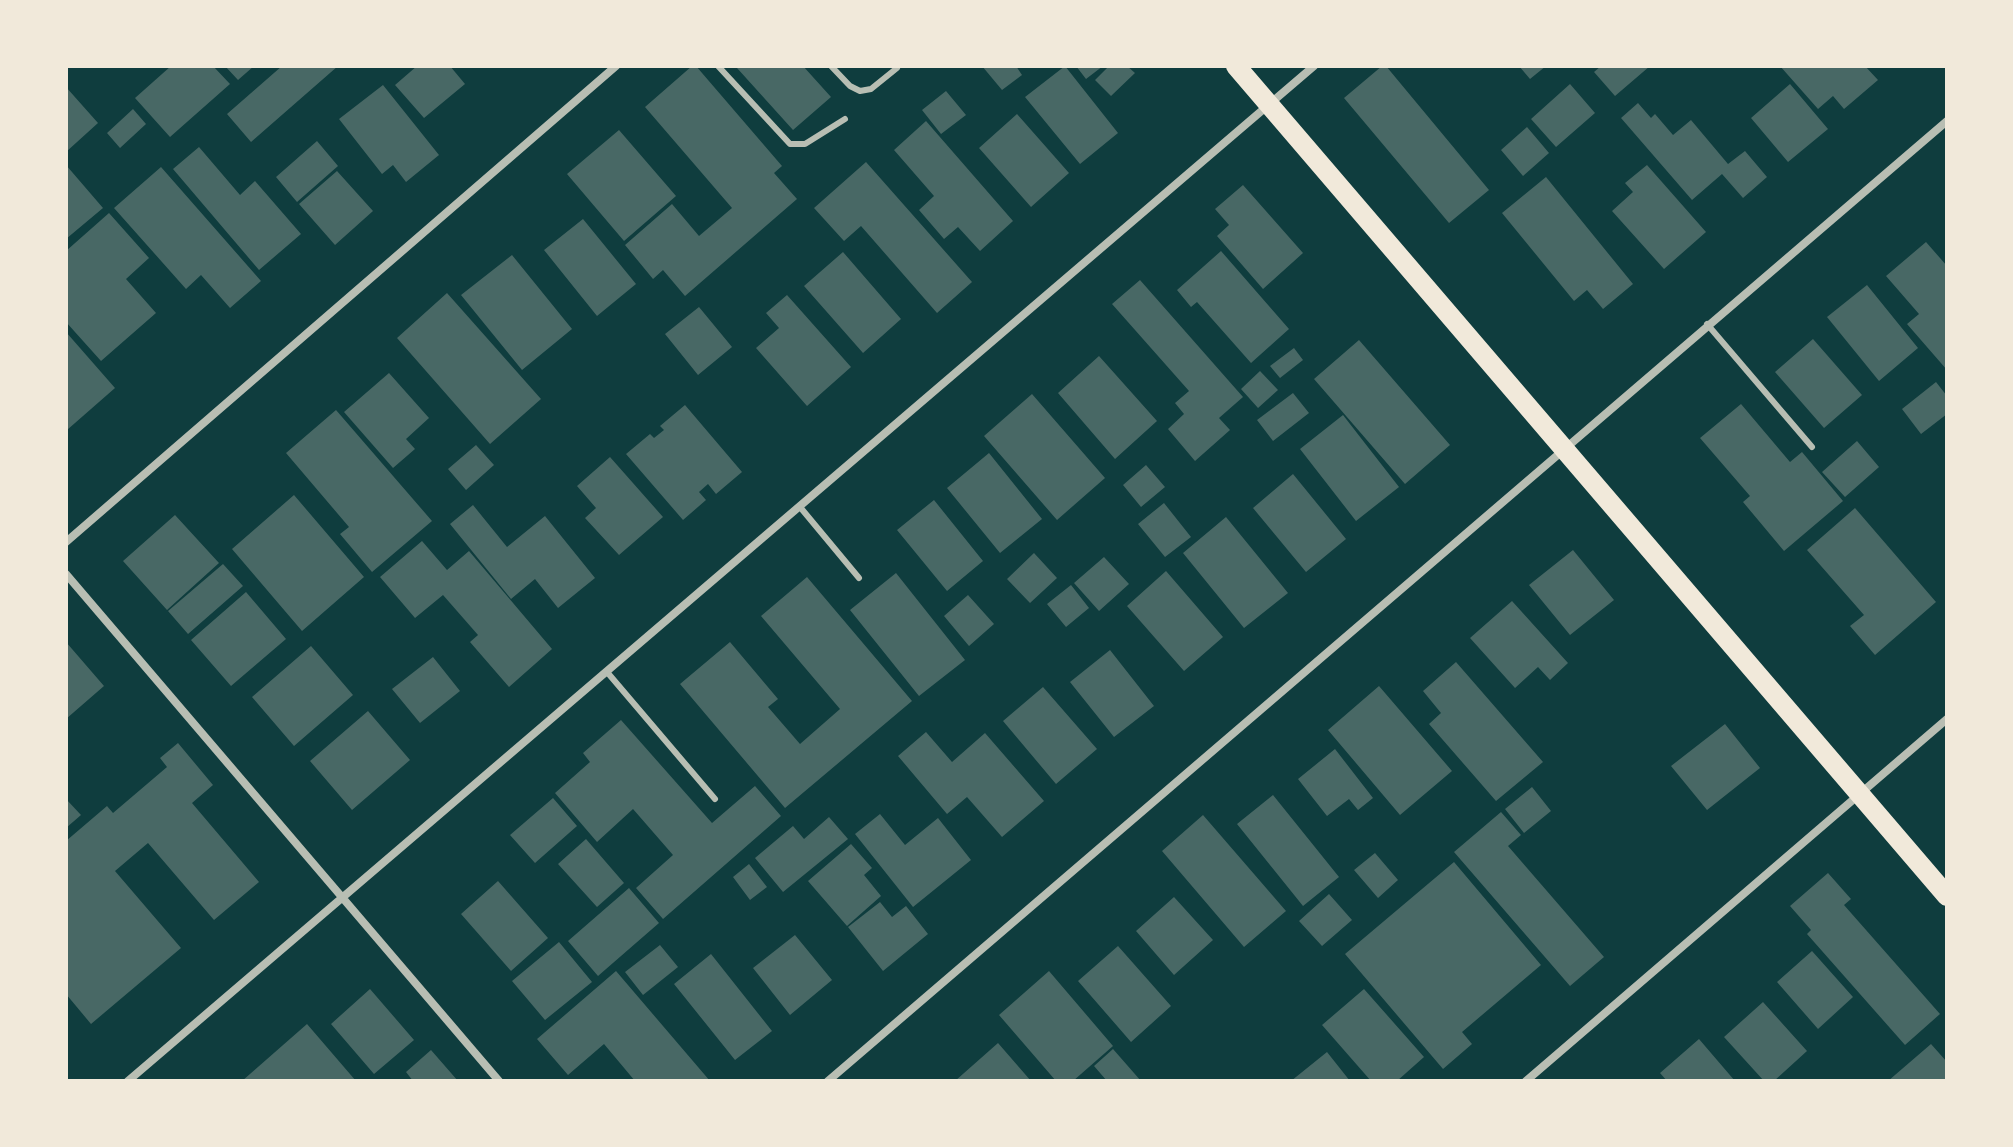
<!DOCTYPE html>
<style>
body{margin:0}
#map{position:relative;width:2013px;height:1147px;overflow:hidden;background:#0f3d3e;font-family:Cabin,sans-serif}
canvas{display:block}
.frame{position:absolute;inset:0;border:68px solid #f1e9da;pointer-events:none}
</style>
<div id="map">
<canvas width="2013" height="1147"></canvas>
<div class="frame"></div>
</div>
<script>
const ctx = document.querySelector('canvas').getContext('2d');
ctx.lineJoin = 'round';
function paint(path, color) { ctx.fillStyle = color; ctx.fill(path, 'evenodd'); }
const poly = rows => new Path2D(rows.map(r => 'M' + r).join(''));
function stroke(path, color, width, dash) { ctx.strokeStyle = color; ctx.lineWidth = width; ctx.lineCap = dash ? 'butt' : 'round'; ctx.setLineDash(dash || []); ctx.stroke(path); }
paint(poly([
 [171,66,213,66,230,84,170,137,135,98],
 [225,66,254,66,238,80],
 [282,66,338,66,251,142,227,114],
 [417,66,450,66,465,84,424,118,395,85],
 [692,66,696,66,782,166,774,173,797,199,685,296,663,270,653,279,625,245,672,204,699,236,732,208,645,107],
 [739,66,803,66,831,97,793,130,737,68],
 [982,66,1016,66,1022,75,1002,90],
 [1065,66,1118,133,1080,164,1025,97],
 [1076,66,1103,66,1086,79],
 [1109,66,1127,66,1135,73,1111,96,1095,80],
 [1382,66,1386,66,1489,190,1449,223,1344,98],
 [1519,66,1546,66,1530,79],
 [1601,66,1650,66,1615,96,1594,72],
 [1780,66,1865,66,1878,80,1844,109,1833,96,1818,109],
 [1570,84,1595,113,1556,147,1531,119],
 [1790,84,1828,129,1788,162,1751,118],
 [383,85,439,155,406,182,393,165,382,174,339,119],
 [66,87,98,123,66,152],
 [946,91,966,115,941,134,922,110],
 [1638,103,1651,118,1655,114,1673,135,1691,120,1728,164,1745,151,1767,177,1743,198,1722,174,1692,200,1621,118],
 [133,109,146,124,120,148,107,133],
 [1017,114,1069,173,1031,207,979,148],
 [926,121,1013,221,980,251,958,227,944,239,919,210,934,196,894,150],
 [1527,127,1549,153,1523,176,1501,150],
 [619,130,676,196,624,241,567,174],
 [317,141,338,166,297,202,276,177],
 [199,147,240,195,255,181,301,234,259,270,173,169],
 [866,162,972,282,937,313,861,226,844,241,814,208],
 [66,165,103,208,66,239],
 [1647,165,1706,232,1664,269,1612,211,1633,192,1625,183],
 [161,167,261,281,230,308,201,275,186,289,114,208],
 [337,171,373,211,335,245,299,204],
 [1546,177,1633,284,1603,309,1587,290,1574,301,1502,213],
 [1243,185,1303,253,1263,289,1217,236,1229,225,1215,209],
 [109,213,149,258,126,279,156,313,101,361,66,322,66,251],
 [583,219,636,284,597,316,544,250],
 [1926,242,1947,266,1947,370,1907,324,1919,314,1886,276],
 [1221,251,1289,329,1251,363,1197,302,1191,307,1177,290],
 [843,252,901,319,863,353,804,286],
 [512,255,572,329,522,370,461,295],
 [1140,280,1243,397,1219,418,1230,430,1195,461,1168,429,1184,414,1175,403,1189,391,1112,304],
 [1867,285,1918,348,1879,381,1827,317],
 [447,293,541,399,490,444,397,338],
 [787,295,851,367,807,406,756,348,779,328,766,313],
 [699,307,732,347,698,375,665,334],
 [66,332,115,388,67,430,66,428],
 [1813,339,1862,395,1824,428,1775,372],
 [1359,340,1450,445,1405,484,1314,379],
 [1294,348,1303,360,1280,378,1270,366],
 [1099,356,1157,421,1115,459,1058,393],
 [1260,371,1278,390,1258,408,1241,389],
 [389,373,429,418,406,439,415,449,393,468,344,412],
 [1936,382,1947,396,1947,414,1921,434,1902,409],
 [1293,393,1309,413,1273,441,1257,420],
 [1032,394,1105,478,1057,520,984,436],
 [1741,404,1790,462,1802,452,1843,501,1784,551,1743,502,1750,496,1700,438],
 [685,405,742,472,716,494,708,484,699,492,706,500,683,520,626,454,650,434,654,438,664,430,660,426],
 [336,410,432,521,372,572,340,534,349,527,286,453],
 [1343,415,1399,487,1356,521,1300,449],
 [1857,441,1879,467,1845,497,1822,472],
 [476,445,494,465,466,490,448,469],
 [989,453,1042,519,1000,553,947,488],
 [610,457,663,517,619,555,585,518,596,508,577,486],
 [1146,465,1165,487,1141,507,1123,485],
 [1293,474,1346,539,1306,572,1253,508],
 [294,495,364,577,302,631,232,549],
 [934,500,983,561,947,591,897,530],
 [1164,503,1191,537,1165,557,1138,524],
 [473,505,507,547,545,516,595,578,558,608,535,579,511,599,450,524],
 [1855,508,1936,602,1875,655,1850,626,1864,615,1807,550],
 [175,515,219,563,167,610,123,561],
 [1226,517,1288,593,1244,628,1183,553],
 [422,541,447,570,469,551,552,649,509,687,470,642,478,635,443,595,415,618,380,577],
 [1573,550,1614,600,1570,635,1529,585],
 [1034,553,1057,578,1030,603,1007,579],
 [1104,557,1129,584,1099,611,1074,583],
 [223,564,243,586,188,634,168,611],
 [1166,571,1223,637,1184,671,1127,606],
 [896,573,965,660,919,696,850,610],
 [807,577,912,701,785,808,680,684,730,642,778,699,768,707,800,744,840,709,761,616],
 [1071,585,1089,608,1066,627,1047,604],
 [246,592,286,639,231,686,191,640],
 [968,595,994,624,969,646,944,616],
 [1512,601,1568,663,1550,680,1538,667,1515,688,1470,638],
 [66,642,104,686,66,719],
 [311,646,353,695,294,746,252,697],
 [1110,650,1154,706,1114,737,1070,682],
 [433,657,460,691,420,723,392,689],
 [1456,662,1543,762,1496,801,1429,724,1441,713,1423,691],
 [1379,686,1452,771,1400,815,1328,730],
 [1043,687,1097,749,1056,784,1003,721],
 [368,711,410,760,352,810,310,761],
 [621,720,712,823,755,786,781,816,663,919,636,888,673,855,633,809,597,842,555,793,590,762,583,753],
 [1725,724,1760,768,1707,810,1671,766],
 [926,732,952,762,985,733,1044,801,1002,837,967,797,947,814,898,756],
 [178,743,213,785,192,803,259,882,214,920,148,843,115,871,181,948,91,1024,66,994,66,841,107,806,113,813,167,767,160,758],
 [1335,749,1373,798,1358,810,1349,799,1327,816,1298,779],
 [1532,787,1551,811,1524,833,1505,809],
 [1273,795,1339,877,1303,906,1237,824],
 [553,798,577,826,535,863,510,835],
 [66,799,81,815,66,828],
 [1501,812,1521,835,1508,846,1604,957,1570,986,1454,852],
 [880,814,905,845,938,818,971,860,913,907,855,834],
 [1203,815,1286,911,1244,947,1162,851],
 [829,817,848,839,783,892,755,858,793,826,804,839],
 [586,839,624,883,597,907,558,864],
 [851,844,872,868,864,875,881,896,847,926,808,881],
 [1375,853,1398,880,1378,898,1354,870],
 [1454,862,1541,965,1462,1032,1472,1044,1443,1069,1345,954],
 [749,864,767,887,750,900,733,877],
 [1828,873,1851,899,1844,905,1940,1014,1905,1045,1807,934,1811,930,1790,906],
 [498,881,548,938,511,971,461,914],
 [629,888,659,923,598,976,568,941],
 [1329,894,1352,920,1322,946,1299,921],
 [1174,897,1213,940,1174,975,1136,931],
 [880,902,892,917,906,906,928,934,883,971,848,927],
 [795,935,832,980,790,1015,753,968],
 [559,942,592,982,545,1020,512,981],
 [660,945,678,967,643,995,625,972],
 [1118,946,1171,1006,1131,1042,1078,981],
 [1812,951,1853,997,1818,1029,1777,982],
 [711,954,772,1031,735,1060,674,984],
 [616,971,710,1081,635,1081,604,1044,568,1075,537,1039],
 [1049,971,1113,1046,1073,1081,1056,1081,999,1015],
 [370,989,414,1040,374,1074,331,1024],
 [1364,989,1424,1057,1397,1081,1371,1081,1322,1025],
 [1763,1002,1807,1051,1774,1081,1764,1081,1724,1037],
 [307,1024,356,1081,242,1081],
 [1699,1039,1735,1081,1667,1081,1660,1073],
 [998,1043,1031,1081,955,1081],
 [1931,1044,1947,1062,1947,1081,1888,1081],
 [1113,1049,1141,1081,1107,1081,1094,1066],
 [431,1050,458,1081,413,1081,406,1072],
 [1327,1052,1350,1081,1291,1081]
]), '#486865');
stroke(poly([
 [718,66,790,144,805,144,845,119],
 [831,66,850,86,860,91,871,89,897,68],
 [1707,324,1812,447],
 [800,507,859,578],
 [607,672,715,799]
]), '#b8beb3', 6);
stroke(poly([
 [66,542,616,66],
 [66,574,499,1081],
 [128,1081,1314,66],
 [828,1081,1947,121],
 [1526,1081,1947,719]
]), '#b8beb3', 8);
stroke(poly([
 [1236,66,1947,896]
]), '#f1e9da', 20);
</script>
